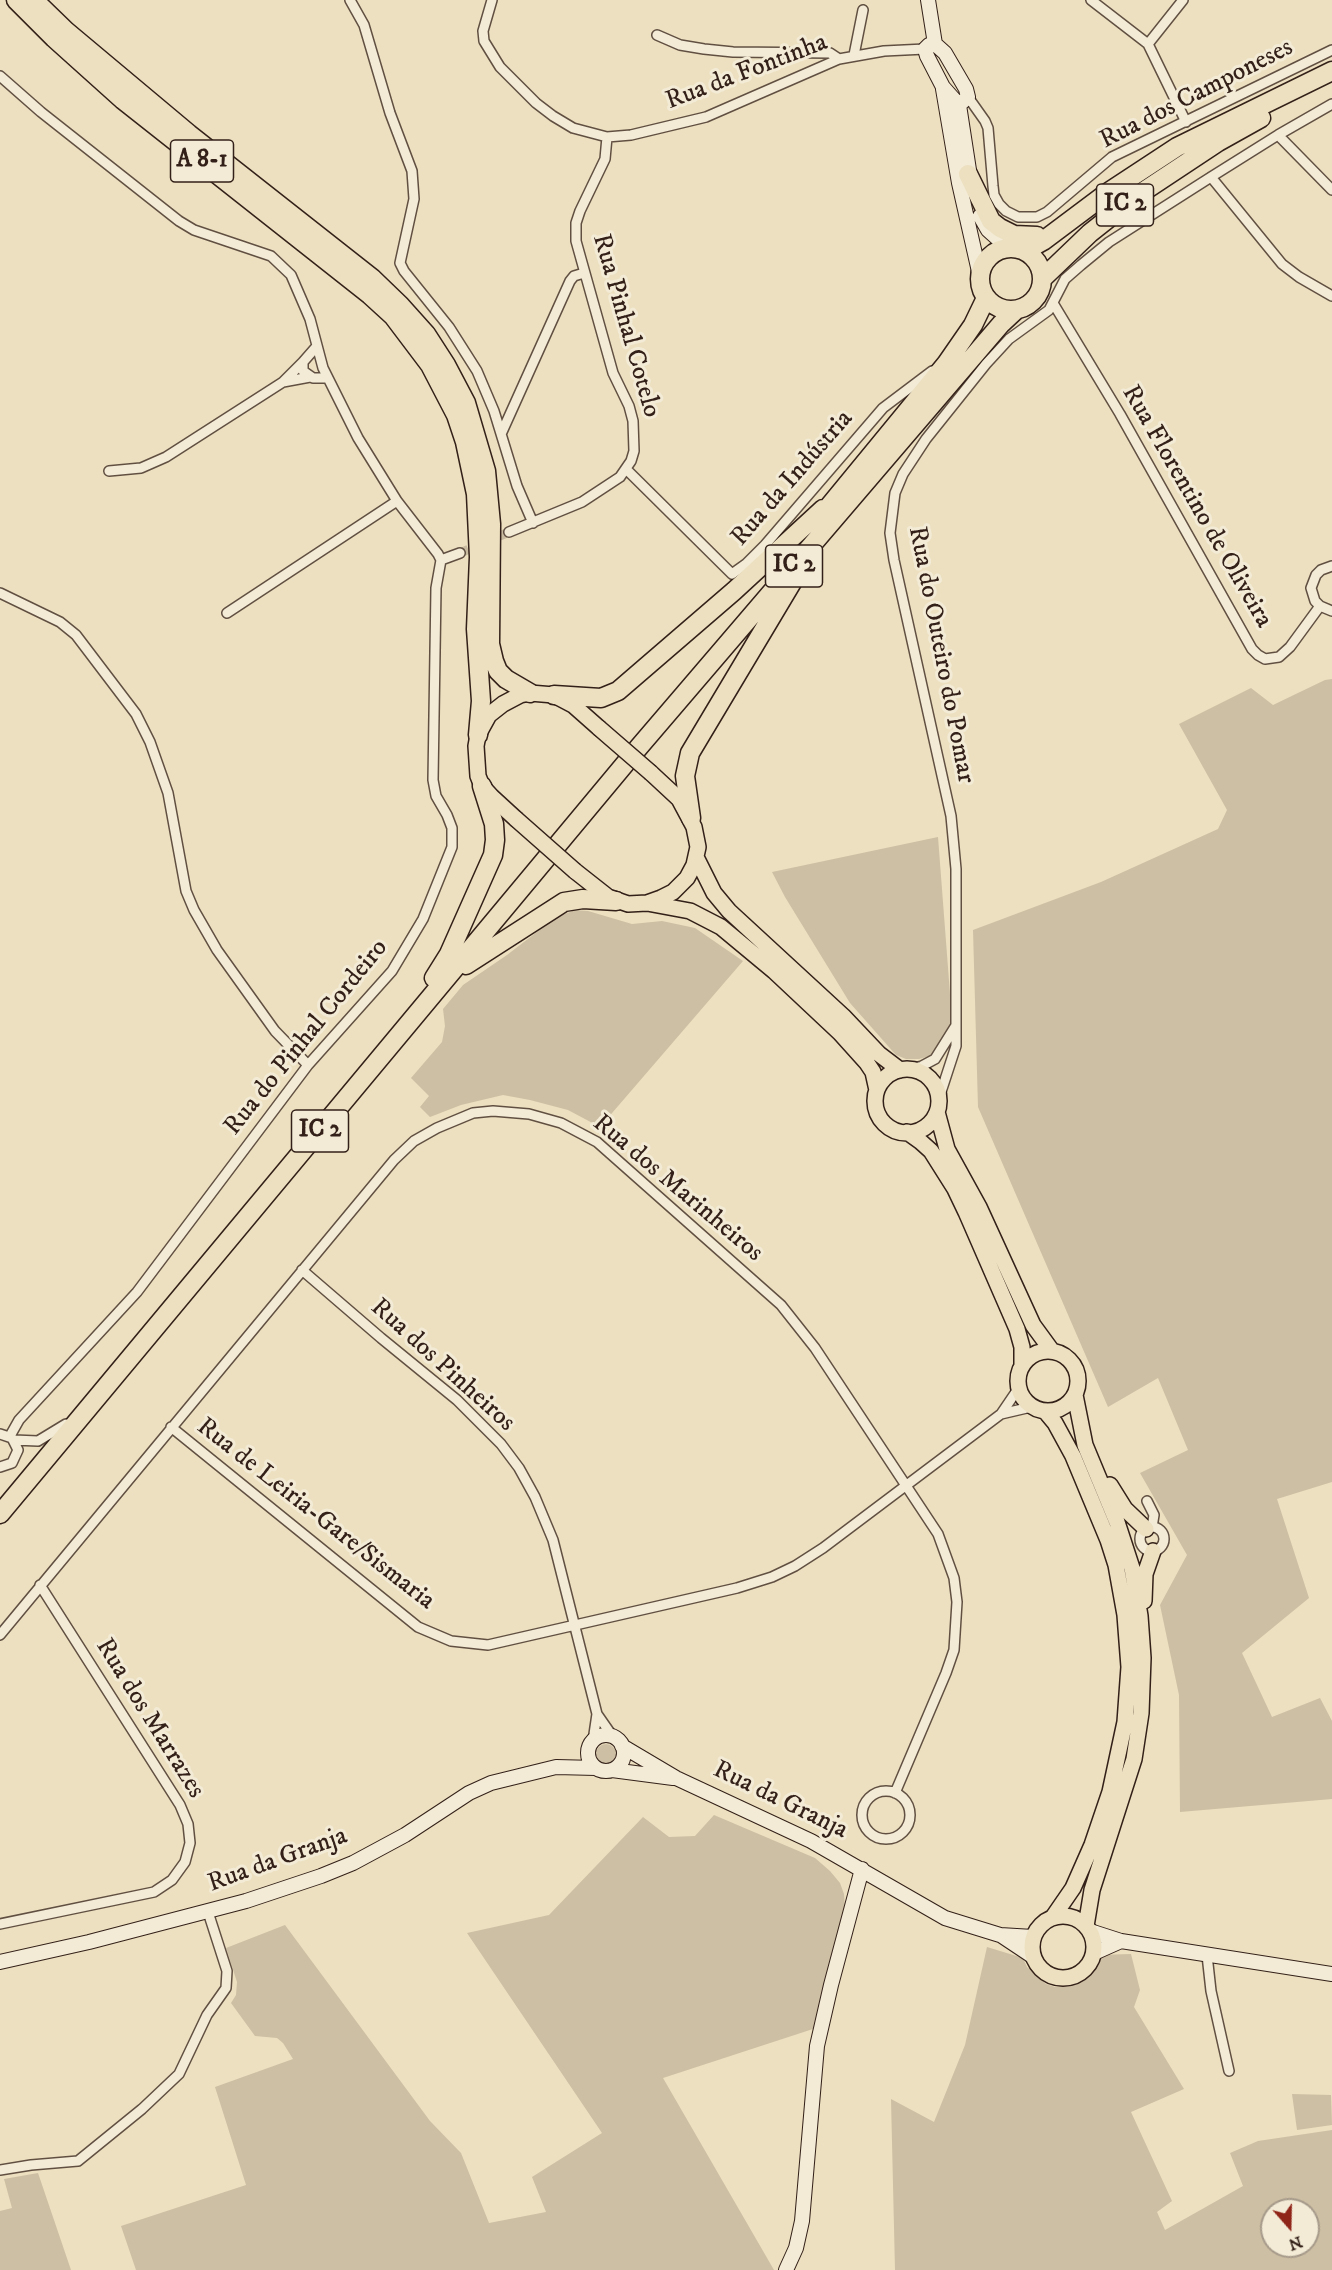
<!DOCTYPE html>
<meta charset="utf-8">
<style>
body{margin:0}
#map{position:relative;width:1332px;height:2270px;overflow:hidden;background:#ece0c0;font-family:"IM FELL DW Pica",serif}
canvas{display:block}
.north{position:absolute;left:1260px;top:2198px;width:60px;height:60px;box-sizing:border-box;background:#f3ebd6;border:2px solid #a69a8a;border-radius:50%;rotate:160deg;font-size:16px;font-weight:700;line-height:24px;text-align:center;color:#332018}
.north::after{content:'';display:block;margin:auto;width:21px;height:27px;background:#8f2418;clip-path:polygon(50% 0,100% 100%,50% 72%,0 100%)}
</style>
<div id="map">
<canvas width="1332" height="2270"></canvas>
<div class="north">N</div>
</div>
<script>
const ctx = document.querySelector('canvas').getContext('2d');
ctx.lineJoin = 'round';
function paint(path, color) { ctx.fillStyle = color; ctx.fill(path, 'evenodd'); }
const poly = rows => new Path2D(rows.map(r => 'M' + r).join(''));
function stroke(path, color, width, dash) { ctx.strokeStyle = color; ctx.lineWidth = width; ctx.lineCap = dash ? 'butt' : 'round'; ctx.setLineDash(dash || []); ctx.stroke(path); }
function drawText(font, color, halo, rows, align = 'center') {
  ctx.font = font + ' "IM FELL DW Pica",serif'; ctx.lineWidth = 6; ctx.setLineDash([]); ctx.textBaseline = 'middle'; ctx.strokeStyle = halo; ctx.fillStyle = color; for (const [text, x, y, turn = 0] of rows) {
    ctx.save(); ctx.translate(x, y); ctx.rotate((+turn || 0) * Math.PI / 180); ctx.textAlign = isNaN(turn) ? turn : align; if (halo) ctx.strokeText(text, 0, 0); ctx.fillText(text, 0, 0); ctx.restore();
  }
}
paint(poly([
 [1332,679,1332,1482,1277,1499,1309,1598,1242,1653,1272,1717,1320,1698,1332,1721,1332,1799,1180,1812,1179,1695,1160,1605,1187,1555,1140,1473,1188,1450,1158,1378,1108,1407,978,1107,973,930,1101,882,1218,829,1227,810,1179,724,1251,688,1273,705,1325,680],
 [938,837,952,1020,947,1037,933,1055,919,1059,906,1059,896,1055,850,1003,785,897,772,872],
 [575,910,588,911,632,924,662,921,695,928,743,961,600,1127,568,1110,530,1100,503,1095,461,1105,430,1117,420,1107,429,1096,411,1078,442,1042,445,1026,443,1009,463,985,507,955,546,925,562,915],
 '596 1754a10 10 0 1 1 20 0a10 10 0 1 1-20 0Z',
 [714,1815,815,1858,830,1871,840,1883,844,1894,845,1908,816,2028,663,2078,774,2270,136,2270,121,2226,246,2185,215,2087,293,2059,283,2043,277,2038,255,2036,231,2003,236,1995,237,1982,226,1948,285,1925,430,2121,461,2153,489,2223,546,2212,532,2177,602,2133,467,1933,549,1915,643,1817,669,1837,695,1836],
 [987,1947,1023,1958,1027,1967,1037,1976,1046,1984,1055,1987,1073,1984,1087,1976,1099,1955,1131,1954,1140,1990,1134,2007,1184,2089,1131,2112,1172,2201,1157,2212,1165,2230,1243,2186,1230,2153,1258,2141,1332,2130,1332,2270,895,2270,891,2099,934,2122,965,2045],
 [1272,2210,1308,2210,1308,2246,1272,2246],
 [1292,2094,1331,2095,1332,2125,1297,2130],
 [38,2173,71,2270,0,2270,0,2211,12,2208,4,2179]
]), '#cdbfa3');
stroke(poly([
 [460,553,509,532]
]), '#c7ba9e', 9, [9, 4.5]);
const street = poly([
 [350,0,364,25,390,113,412,171,414,199,400,263,404,271,449,327,477,371,494,411,517,486,533,523],
 [492,0,483,31,484,41,500,67,536,103,553,116,573,128,607,137,631,135,706,117,839,59,884,51,925,49],
 [1091,0,1148,44],
 [1183,0,1148,44,1186,122],
 [657,35,680,45,704,49,733,52,830,53,839,59],
 [854,55,863,10],
 [0,76,41,112,179,221,194,230,271,256,291,275,310,319,323,368,358,438,397,501,438,554,441,560,436,588,433,780,436,796,447,815,452,828,452,847,423,919,392,971,308,1065,137,1292,19,1420,10,1436],
 [968,97,985,121,988,128,993,186,994,195,999,204,1006,211,1018,217,1037,217,1047,212,1112,157,1332,50],
 [1278,135,1332,190],
 [1211,177,1282,264,1299,277,1332,296],
 [1053,303,1120,414,1252,649,1258,655,1265,659,1279,657,1290,647,1320,606],
 [317,346,303,362,303,371,313,378,328,378],
 [283,382,310,377],
 [502,432,570,281,574,276,584,273],
 [626,469,732,574,746,564,765,545,883,408,932,371],
 [109,471,141,468,166,457,283,382,303,362],
 [509,532,582,502,620,477,631,461,634,451,633,421,629,406,613,373,576,241,576,223,580,211,605,159,607,137],
 [441,560,460,553],
 [1332,566,1321,570,1316,575,1311,588,1315,601,1320,606,1332,611],
 [0,593,60,622,76,635,136,714,150,742,168,793,186,891,194,910,217,950,275,1031,308,1065],
 [227,613,397,501],
 [911,1069,922,1066,935,1059,955,1027],
 [939,1098,956,1046,956,869,951,816,894,560,890,533,895,493,903,474,926,439,986,364,1009,339,1049,310,1065,279,1081,265,1109,242,1211,177,1278,135,1332,104],
 [302,1270,381,1338,457,1400,501,1444,519,1468,535,1497,553,1540,597,1714,593,1741],
 [1001,1414,1031,1407],
 [171,1427,418,1627,451,1641,488,1645,737,1588,772,1577,795,1566,823,1548,1001,1414,1018,1389],
 [0,1434,12,1438,18,1450,12,1463,0,1467],
 [14,1440,38,1441,66,1424],
 [1147,1501,1154,1515,1152,1527],
 '1140 1539a12 12 0 1 1 24 0a12 12 0 1 1-24 0Z',
 [0,1635,394,1160,414,1141,437,1128,473,1113,493,1111,529,1114,561,1123,597,1142,781,1305,815,1348,938,1534,954,1578,957,1602,954,1650,946,1673,895,1793],
 [597,1714,613,1737],
 '862 1815a24 24 0 1 1 48 0a24 24 0 1 1-48 0Z',
 [0,1924,154,1892,172,1880,185,1862,190,1843,188,1824,180,1805,40,1585],
 [1207,1955,1211,1991,1229,2071],
 [0,2170,31,2165,78,2161,142,2109,179,2074,207,2015,226,1988,227,1971,208,1912]
]);
const secondary = poly([
 [928,0,935,44,945,53,966,89,968,97,959,105],
 [935,44,929,45,925,49,927,56,943,87,959,105,971,183],
 [943,89,959,183,980,276],
 [980,216,988,230,1008,248],
 '588 1753a18 18 0 1 1 36 0a18 18 0 1 1-36 0Z',
 [622,1746,676,1778,811,1841,945,1918,1000,1935,1033,1937],
 [612,1770,673,1778],
 [1090,1931,1121,1941,1332,1974],
 [1002,1936,1032,1956],
 [1094,1953,1121,1941],
 [0,1962,89,1942,246,1901,321,1876,353,1863,405,1835,469,1793,491,1783,556,1767,596,1768],
 [786,2270,796,2248,802,2221,817,2046,831,1985,862,1869]
]);
const primary = poly([
 [516,819,492,797,482,786,478,776,476,746,478,735,489,715,503,704,520,695,530,693,554,695,573,705,599,728],
 [696,857,714,893,729,911,843,1016,879,1054,900,1070],
 [575,871,608,897,628,904,647,903,661,898,673,892,687,878,694,865,698,847,694,827,679,799,651,773],
 [647,903,690,911,721,927,774,971,840,1033,867,1063,873,1072,877,1090],
 '875 1101a32 32 0 1 1 64 0a32 32 0 1 1-64 0Z',
 [937,1112,947,1149,979,1207,1033,1325,1052,1351],
 [907,1132,921,1142,931,1151,955,1189,966,1212,1017,1329,1022,1347,1022,1364],
 '1018 1381a30 30 0 1 1 60 0a30 30 0 1 1-60 0Z',
 [1075,1395,1085,1445,1117,1522,1132,1568,1140,1616,1143,1658,1141,1713,1134,1759,1092,1890,1086,1926],
 [1045,1411,1055,1423,1073,1456,1108,1540,1116,1565,1125,1615,1129,1667,1125,1722,1110,1792,1092,1845,1073,1888,1053,1917],
 [1110,1485,1125,1509,1146,1529],
 [1144,1601,1145,1574,1153,1551],
 '1032 1947a31 31 0 1 1 62 0a31 31 0 1 1-62 0Z'
]);
const highway = poly([
 [16,0,54,38,123,100,370,295,393,316,430,365,456,415,465,442,476,494,479,557,476,629,481,701,478,735],
 [34,0,66,31,189,134,372,278,400,305,426,334,446,365,466,403,486,471,491,524,490,644,494,661,498,671,506,679,530,693],
 [968,174,991,221,1000,228,1014,235,1037,236],
 '980 279a31 31 0 1 1 62 0a31 31 0 1 1-62 0Z',
 [1025,251,1043,241,1107,193,1177,147,1332,71],
 [1042,279,1090,233,1138,195,1218,142,1261,118],
 [817,521,946,364,973,325,986,298],
 [554,695,601,698,618,691,734,591,823,509],
 [691,818,685,776,690,753,794,579],
 [466,965,564,902,583,899,616,901],
 [434,978,449,954,493,855,495,840,494,824,482,786],
 [0,1514,639,747,1001,324,1016,310]
]);
stroke(street, '#615042', 12);
stroke(secondary, '#332018', 16);
stroke(primary, '#332018', 18);
stroke(highway, '#332018', 21);
stroke(street, '#f3ebd6', 9);
stroke(secondary, '#f3ebd6', 14);
stroke(primary, '#ece0c0', 15);
stroke(highway, '#ece0c0', 18);
const primaryBridge = poly([
 [599,728,651,773],
 [516,819,575,871]
]);
stroke(primaryBridge, '#332018', 18, []);
stroke(primaryBridge, '#ece0c0', 15);
for (const [x, y, w] of [
 [202,161,63],
 [1125,205,57],
 [794,566,57],
 [320,1131,57]
]) { const box = new Path2D(); box.roundRect(x - w / 2, y - 21, w, 42, 4.5); ctx.fillStyle = '#f3ebd6'; ctx.fill(box); stroke(box, '#332018', 1.5); }
drawText('bold 24px', '#332018', null, [
 ["A 8-1",202,161],
 ["IC 2",1125,205],
 ["IC 2",794,566],
 ["IC 2",320,1131]
]);
drawText('26px', '#332018', '#f3ebd6', [
 ["Rua da Fontinha",747,73,-21],
 ["Rua dos Camponeses",1197,95,-27],
 ["Rua Pinhal Cotelo",625,326,74],
 ["Rua da Indústria",793,479,-49],
 ["Rua Florentino de Oliveira",1196,507,60],
 ["Rua do Outeiro do Pomar",940,655,79],
 ["Rua do Pinhal Cordeiro",307,1038,-51],
 ["Rua dos Marinheiros",677,1189,40],
 ["Rua dos Pinheiros",442,1366,42],
 ["Rua de Leiria-Gare/Sismaria",315,1515,38],
 ["Rua dos Marrazes",149,1719,58],
 ["Rua da Granja",780,1801,26],
 ["Rua da Granja",278,1861,-20]
]);
</script>
